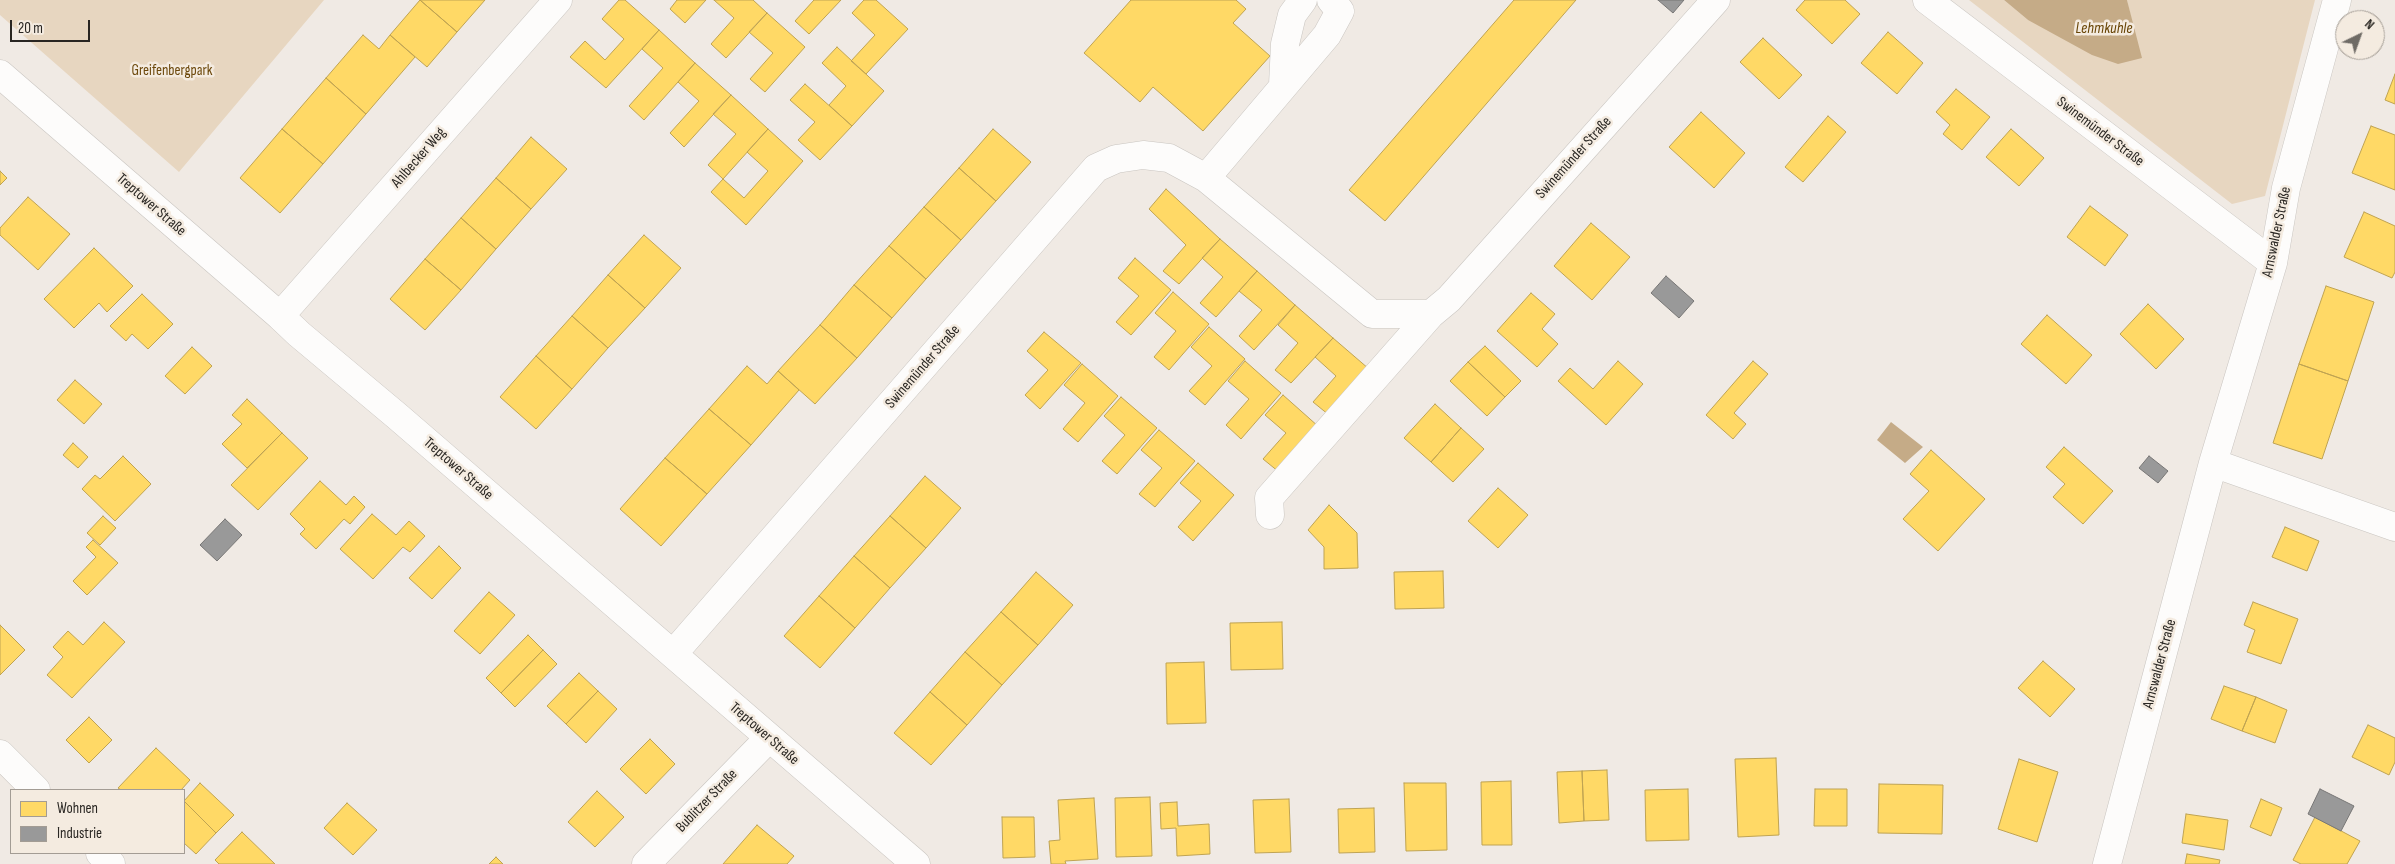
<!DOCTYPE html>
<meta charset="utf-8">
<style>
body{margin:0}
#map{position:relative;width:2395px;height:864px;overflow:hidden;background:#f0eae4;font-family:"Sofia Sans Condensed",sans-serif}
canvas{display:block}
.legend{position:absolute;left:10px;top:789px;width:175px;height:65px;box-sizing:border-box;background:#f4ebe0;border:1px solid #a39c94;margin:0;padding:6px 9px;list-style:none;font-size:15px;color:#292622}
.legend li{display:flex;align-items:center;gap:10px;height:25px}
.legend b{width:25px;border:1px solid #a39c94}
.north{position:absolute;left:2335px;top:10px;width:50px;height:50px;box-sizing:border-box;background:#f4ebe0;border:1px solid #a39c94;border-radius:50%;rotate:42deg;font-size:14px;font-weight:700;line-height:20px;text-align:center;color:#292622}
.north::after{content:'';display:block;margin:auto;width:18px;height:22px;background:#6f6b66;clip-path:polygon(50% 0,100% 100%,50% 72%,0 100%)}
.scale{position:absolute;left:10px;top:20px;width:80px;height:22px;box-sizing:border-box;border:2px solid #292622;border-top:0;padding-left:6px;font-size:15px;line-height:18px;white-space:nowrap;color:#292622;-webkit-text-stroke:4px #f4ebe0;paint-order:stroke}
</style>
<div id="map">
<canvas width="2395" height="864"></canvas>
<ul class="legend">
<li><b style="height:14px;background:#ffd966"></b>Wohnen</li>
<li><b style="height:14px;background:#999"></b>Industrie</li>
</ul>
<div class="north">N</div>
<div class="scale">20 m</div>
</div>
<script>
const ctx = document.querySelector('canvas').getContext('2d');
ctx.lineJoin = 'round';
function paint(path, color) { ctx.fillStyle = color; ctx.fill(path, 'evenodd'); }
const poly = rows => new Path2D(rows.map(r => 'M' + r).join(''));
function stroke(path, color, width, dash) { ctx.strokeStyle = color; ctx.lineWidth = width; ctx.lineCap = dash ? 'butt' : 'round'; ctx.setLineDash(dash || []); ctx.stroke(path); }
function drawText(font, color, halo, rows, align = 'center') {
  ctx.font = font + ' "Sofia Sans Condensed",sans-serif'; ctx.lineWidth = 5; ctx.setLineDash([]); ctx.textBaseline = 'middle'; ctx.strokeStyle = halo; ctx.fillStyle = color; for (const [text, x, y, turn = 0] of rows) {
    ctx.save(); ctx.translate(x, y); ctx.rotate((+turn || 0) * Math.PI / 180); ctx.textAlign = isNaN(turn) ? turn : align; if (halo) ctx.strokeText(text, 0, 0); ctx.fillText(text, 0, 0); ctx.restore();
  }
}
paint(poly([
 [0,0,324,0,179,172,0,15],
 [1969,0,2004,0,2028,20,2133,26,2127,0,2315,0,2265,196,2232,204]
]), '#e7d6c0');
paint(poly([
 [2004,0,2127,0,2142,58,2118,64,2092,55,2028,20],
 [1891,422,1923,447,1905,463,1877,440]
]), '#c5ab87');
const homes = poly([
 [420,0,457,32,427,67,390,35,420,0],
 [420,0,485,0,457,32,420,0],
 [619,0,625,0,659,30,606,88,570,57,585,41,605,60,624,39,602,19,619,0],
 [677,0,706,0,685,23,670,9,677,0],
 [714,0,753,0,767,13,726,58,711,44,734,18,714,0],
 [814,0,841,0,809,34,795,21,814,0],
 [864,0,876,0,908,29,866,74,851,61,875,35,852,13,864,0],
 [1131,0,1236,0,1246,9,1233,23,1270,56,1203,131,1153,87,1140,102,1084,53,1131,0],
 [1514,0,1576,0,1385,221,1349,190,1514,0],
 [1805,0,1845,0,1860,14,1832,44,1796,10,1805,0],
 [767,13,805,47,765,92,750,79,773,53,749,32,767,13],
 [659,30,695,63,644,120,629,106,663,68,642,49,659,30],
 [1888,32,1923,63,1897,94,1861,63,1888,32],
 [363,35,379,49,390,35,415,57,366,114,326,78,363,35],
 [1763,38,1802,75,1779,99,1740,62,1763,38],
 [837,47,884,91,852,126,829,105,846,86,822,63,837,47],
 [695,63,731,95,684,147,670,133,699,101,678,82,695,63],
 [2395,74,2395,104,2385,100,2395,74],
 [326,78,366,114,323,164,282,129,326,78],
 [805,84,852,126,820,160,798,140,815,122,790,100,805,84],
 [1956,89,1990,117,1962,150,1943,134,1950,125,1936,112,1956,89],
 [731,95,768,129,723,179,708,165,736,134,713,114,731,95],
 [1701,112,1745,153,1714,188,1669,147,1701,112],
 [1828,116,1846,132,1803,182,1785,167,1828,116],
 [2371,126,2395,135,2395,190,2352,173,2371,126],
 [282,129,323,164,280,213,240,178,282,129],
 [768,129,803,161,746,225,711,192,723,179,744,198,768,171,747,152,768,129],
 [993,129,1031,162,996,201,959,168,993,129],
 [2011,129,2044,158,2019,186,1986,157,2011,129],
 [531,137,567,169,531,209,496,178,531,137],
 [959,168,996,201,961,240,924,207,959,168],
 [0,171,7,178,0,185,0,171],
 [496,178,531,209,496,249,461,218,496,178],
 [1166,189,1220,239,1179,284,1163,271,1186,245,1149,209,1166,189],
 [28,197,70,234,38,270,0,235,0,228,28,197],
 [2090,206,2128,235,2105,266,2067,237,2090,206],
 [924,207,961,240,926,279,889,246,924,207],
 [2364,212,2395,226,2395,272,2392,278,2344,257,2364,212],
 [461,218,496,249,461,290,425,259,461,218],
 [1591,223,1630,257,1592,300,1554,266,1591,223],
 [644,235,681,268,645,308,608,275,644,235],
 [1220,239,1257,271,1216,317,1200,303,1223,277,1202,258,1220,239],
 [889,246,926,279,892,318,854,285,889,246],
 [94,248,133,286,107,312,99,303,74,328,44,299,94,248],
 [1135,258,1171,290,1131,335,1116,322,1139,296,1118,278,1135,258],
 [425,259,461,290,425,330,390,299,425,259],
 [1257,271,1295,305,1254,350,1239,336,1262,310,1239,291,1257,271],
 [608,275,645,308,608,348,572,316,608,275],
 [854,285,892,318,857,358,820,325,854,285],
 [2326,286,2374,302,2348,381,2299,364,2326,286],
 [1173,292,1209,324,1169,370,1154,357,1176,331,1155,313,1173,292],
 [1531,293,1555,314,1542,329,1558,344,1537,367,1497,331,1531,293],
 [142,294,173,324,148,349,132,334,126,341,110,326,142,294],
 [2148,304,2184,339,2156,369,2120,334,2148,304],
 [1295,305,1333,338,1291,383,1275,370,1298,343,1278,325,1295,305],
 [2047,315,2092,355,2066,384,2021,344,2047,315],
 [572,316,608,348,572,389,536,356,572,316],
 [820,325,857,358,815,404,778,371,820,325],
 [1209,327,1245,359,1205,405,1189,391,1212,366,1191,347,1209,327],
 [1044,332,1081,363,1040,409,1025,395,1048,370,1027,351,1044,332],
 [1333,338,1369,369,1329,415,1313,402,1336,376,1315,357,1333,338],
 [1485,346,1521,381,1505,397,1468,362,1485,346],
 [192,347,212,366,185,394,165,376,192,347],
 [536,356,572,389,536,429,500,397,536,356],
 [1245,361,1281,393,1241,439,1226,425,1249,399,1228,381,1245,361],
 [1618,361,1643,384,1606,425,1558,381,1570,368,1593,389,1618,361],
 [1753,361,1768,374,1734,413,1746,424,1733,439,1706,415,1753,361],
 [1468,362,1505,397,1487,416,1450,381,1468,362],
 [1082,364,1118,396,1078,442,1063,429,1085,403,1064,385,1082,364],
 [2299,364,2348,381,2322,459,2273,443,2299,364],
 [747,366,767,384,778,371,799,390,751,445,709,409,747,366],
 [75,380,102,404,84,424,57,400,75,380],
 [1283,395,1319,427,1279,472,1263,459,1286,433,1265,415,1283,395],
 [1121,397,1157,428,1117,474,1102,461,1125,435,1104,416,1121,397],
 [247,399,282,433,247,468,222,444,242,424,232,415,247,399],
 [1435,404,1461,428,1431,462,1404,438,1435,404],
 [709,409,751,445,707,494,665,458,709,409],
 [1461,428,1484,449,1453,482,1431,462,1461,428],
 [1159,430,1195,461,1155,507,1139,494,1162,468,1141,450,1159,430],
 [282,433,308,458,258,510,231,485,282,433],
 [73,443,88,457,78,468,63,455,73,443],
 [2064,447,2113,491,2083,524,2053,497,2065,484,2046,467,2064,447],
 [1931,450,1985,499,1938,551,1903,519,1929,491,1910,474,1931,450],
 [123,456,151,484,115,521,82,489,95,475,100,479,123,456],
 [665,458,707,494,661,546,620,509,665,458],
 [1198,463,1234,495,1193,541,1178,527,1201,501,1180,483,1198,463],
 [925,476,961,508,926,548,890,516,925,476],
 [320,481,346,505,354,496,365,507,350,524,344,519,316,549,300,534,305,529,290,514,320,481],
 [1498,488,1528,515,1498,548,1468,521,1498,488],
 [1329,505,1357,533,1358,568,1324,569,1324,547,1308,530,1329,505],
 [372,514,396,535,409,521,425,536,410,552,403,547,373,579,340,549,372,514],
 [103,516,116,528,100,545,87,533,103,516],
 [890,516,926,548,890,588,854,556,890,516],
 [2285,527,2319,541,2307,571,2272,557,2285,527],
 [93,540,118,563,87,595,73,581,96,557,86,547,93,540],
 [439,546,461,568,432,599,409,578,439,546],
 [854,556,890,588,855,628,819,596,854,556],
 [1443,571,1444,608,1395,609,1394,572,1443,571],
 [1036,572,1073,605,1038,645,1001,612,1036,572],
 [489,592,515,615,480,654,454,631,489,592],
 [819,596,855,628,820,668,784,636,819,596],
 [2253,602,2298,619,2281,664,2247,652,2255,630,2244,625,2253,602],
 [1001,612,1038,645,1002,685,965,652,1001,612],
 [104,622,125,642,72,698,47,675,63,657,53,647,68,631,83,645,104,622],
 [1282,622,1283,669,1231,670,1230,623,1282,622],
 [0,625,25,650,0,675,0,625],
 [528,635,543,650,501,693,486,678,528,635],
 [543,650,557,664,515,707,501,693,543,650],
 [965,652,1002,685,967,725,930,692,965,652],
 [2043,661,2075,689,2050,717,2018,688,2043,661],
 [1204,662,1206,723,1167,724,1166,663,1204,662],
 [579,673,598,691,566,724,547,706,579,673],
 [2224,686,2256,697,2242,731,2211,719,2224,686],
 [598,691,617,709,586,743,566,724,598,691],
 [930,692,967,725,931,765,894,733,930,692],
 [2256,697,2287,710,2275,743,2242,731,2256,697],
 [89,717,112,740,89,763,66,740,89,717],
 [2368,725,2395,738,2395,762,2389,775,2352,757,2368,725],
 [650,739,675,764,646,794,620,769,650,739],
 [156,748,190,780,181,790,121,790,118,788,156,748],
 [1776,758,1779,835,1738,837,1735,759,1776,758],
 [2019,759,2058,772,2037,842,1998,829,2019,759],
 [1607,770,1609,820,1584,821,1582,771,1607,770],
 [1582,771,1584,821,1559,823,1557,772,1582,771],
 [1511,781,1512,845,1482,845,1481,782,1511,781],
 [200,783,234,815,216,833,184,801,200,783],
 [1404,783,1446,783,1447,850,1406,851,1404,783],
 [1879,784,1943,785,1942,834,1878,833,1879,784],
 [1688,789,1689,840,1646,841,1645,790,1688,789],
 [1815,789,1847,789,1847,826,1814,826,1815,789],
 [597,791,624,817,595,847,568,822,597,791],
 [1150,797,1152,856,1116,857,1115,798,1150,797],
 [1094,798,1098,859,1065,861,1066,864,1051,864,1049,841,1060,840,1058,800,1094,798],
 [1289,799,1291,852,1255,853,1253,800,1289,799],
 [2261,799,2282,808,2271,836,2250,827,2261,799],
 [184,801,216,833,196,854,184,843,184,801],
 [1177,802,1178,826,1209,824,1210,854,1177,856,1176,828,1161,829,1160,803,1177,802],
 [347,803,377,830,353,855,324,828,347,803],
 [1374,808,1375,852,1339,853,1338,809,1374,808],
 [2186,814,2228,820,2224,850,2182,843,2186,814],
 [1002,817,1034,817,1035,857,1003,858,1002,817],
 [2315,817,2360,841,2347,864,2301,864,2293,860,2315,817],
 [757,825,794,856,787,864,723,864,757,825],
 [242,832,275,864,219,864,215,860,242,832],
 [2187,854,2220,860,2219,864,2185,864,2187,854],
 [496,857,503,864,489,864,496,857]
]);
paint(homes, '#ffd966');
stroke(homes, '#bfa352', 1);
const industry = poly([
 [1658,0,1684,0,1673,13,1658,0],
 [1666,276,1694,301,1679,318,1651,293,1666,276],
 [2149,456,2168,471,2158,483,2139,468,2149,456],
 [225,519,242,535,217,561,200,545,225,519],
 [2320,789,2354,806,2341,831,2308,814,2320,789]
]);
paint(industry, '#999');
stroke(industry, '#777675', 1);
const street = poly([
 [1927,0,2273,263],
 [0,74,280,316,299,334,397,416,916,864],
 [1283,85,1285,44,1292,15,1303,0],
 [1206,178,1327,35,1340,11,1331,0],
 [280,316,558,0],
 [2213,463,2395,527],
 [1270,515,1269,498,1431,314],
 [673,654,1096,168,1116,159,1143,155,1169,158,1206,178,1372,314,1431,314,1449,299,1716,0],
 [0,754,36,790],
 [100,853,111,864],
 [646,864,769,738],
 [2107,864,2213,463,2273,263,2286,188,2337,0]
]);
stroke(street, '#c9c5c0', 29);
stroke(street, '#fdfcfb', 28);
drawText('15px', '#6c480b', '#f4ebe0', [
 ["Greifenbergpark",172,71]
]);
drawText('15px', '#292622', '#f4ebe0', [
 ["Swinemünder Straße",2100,132,37],
 ["Ahlbecker Weg",419,158,-49],
 ["Swinemünder Straße",1574,158,-48],
 ["Treptower Straße",151,205,41],
 ["Arnswalder Straße",2277,232,-78],
 ["Swinemünder Straße",923,367,-49],
 ["Treptower Straße",458,469,41],
 ["Arnswalder Straße",2160,664,-75],
 ["Treptower Straße",764,734,41],
 ["Bublitzer Straße",707,801,-46]
]);
drawText('italic 16px', '#684404', '#f4ebe0', [
 ["Lehmkuhle",2104,29]
]);
</script>
